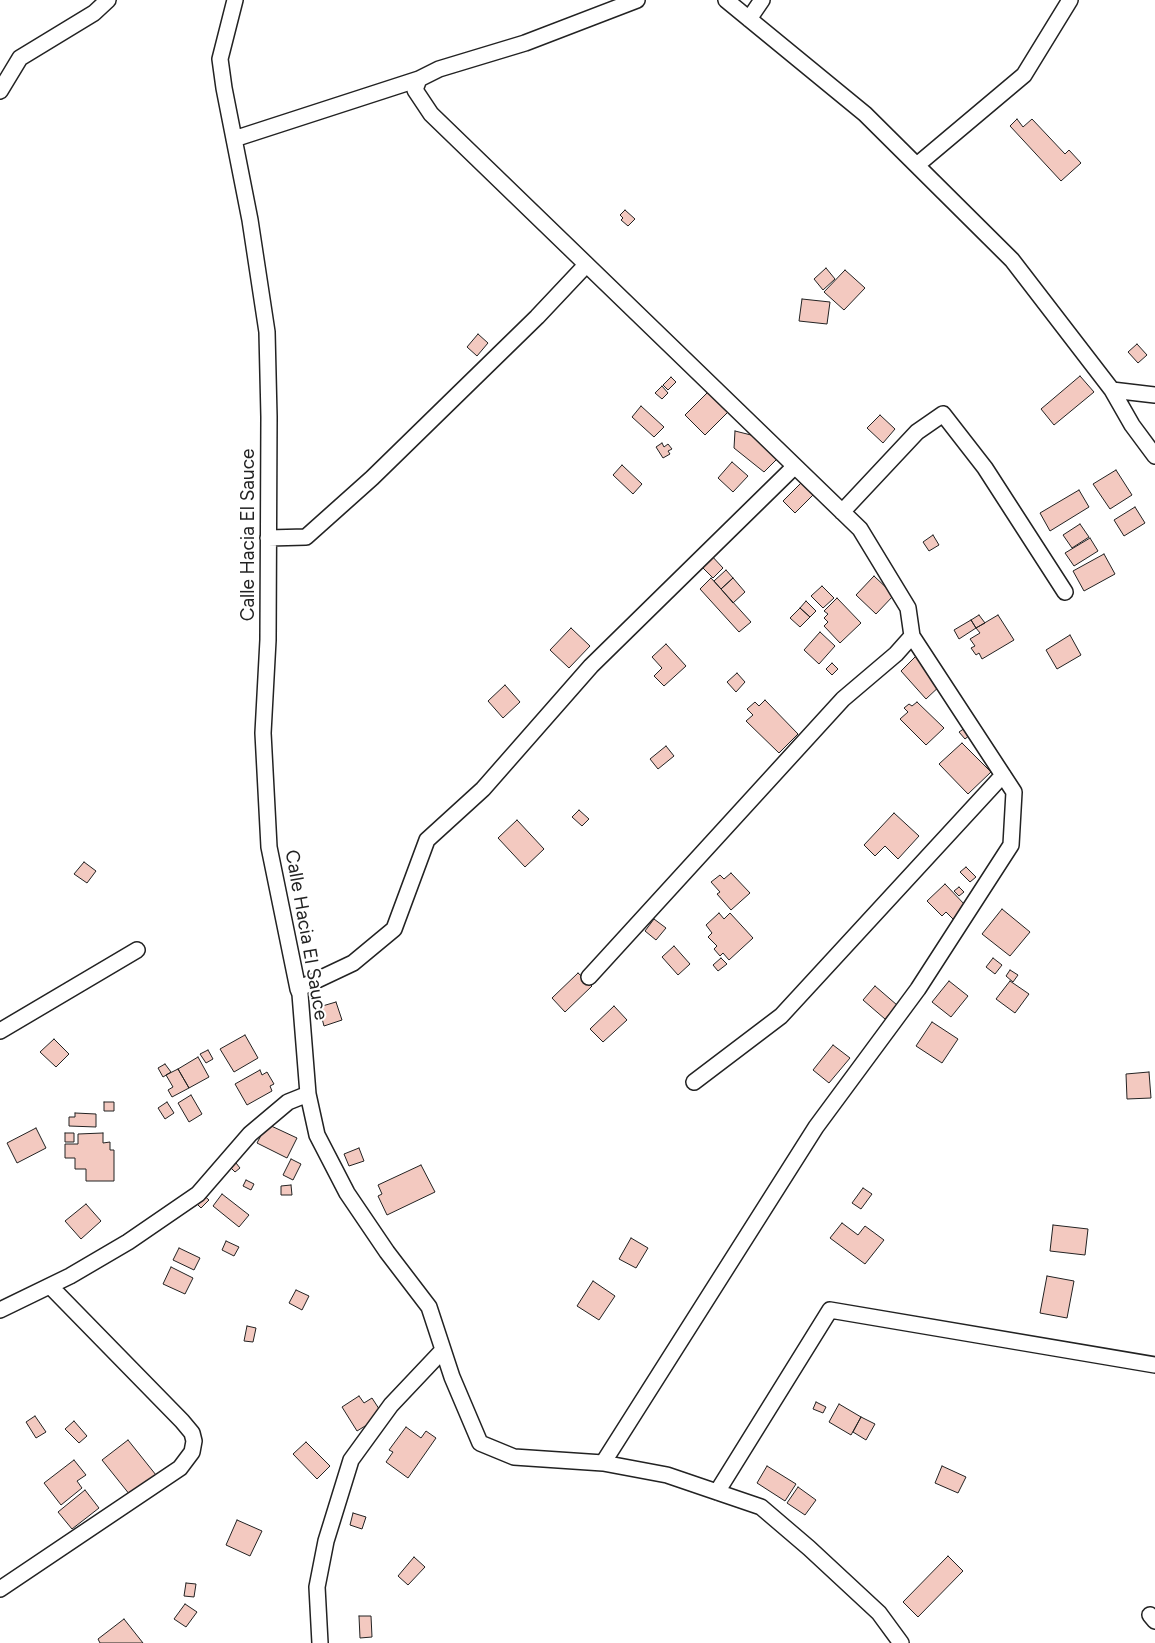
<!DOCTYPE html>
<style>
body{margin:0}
canvas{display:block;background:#fff}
</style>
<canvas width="1155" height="1643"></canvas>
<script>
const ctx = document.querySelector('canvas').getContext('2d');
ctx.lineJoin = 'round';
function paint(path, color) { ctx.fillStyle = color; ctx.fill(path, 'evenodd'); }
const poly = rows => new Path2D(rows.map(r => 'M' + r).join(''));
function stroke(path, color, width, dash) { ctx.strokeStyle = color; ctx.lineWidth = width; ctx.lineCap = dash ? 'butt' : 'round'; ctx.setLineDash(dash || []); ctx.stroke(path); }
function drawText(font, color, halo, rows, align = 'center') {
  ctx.font = font + ' Figtree,sans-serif'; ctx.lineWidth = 4; ctx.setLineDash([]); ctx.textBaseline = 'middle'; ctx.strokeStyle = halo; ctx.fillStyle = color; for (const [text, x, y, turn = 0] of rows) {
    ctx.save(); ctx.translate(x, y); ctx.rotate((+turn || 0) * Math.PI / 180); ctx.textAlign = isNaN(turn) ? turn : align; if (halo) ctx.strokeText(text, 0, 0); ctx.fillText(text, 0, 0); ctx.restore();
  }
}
const building = poly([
 [1017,119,1023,127,1032,119,1065,154,1069,150,1081,163,1061,181,1010,126,1017,119],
 [625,210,635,219,628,226,621,220,623,218,620,215,625,210],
 [826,268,835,279,823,290,814,279,826,268],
 [845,270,865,288,844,310,824,292,845,270],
 [802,299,830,302,827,324,799,321,802,299],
 [478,334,488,343,477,356,467,347,478,334],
 [1137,344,1147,355,1138,363,1128,352,1137,344],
 [1080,376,1094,392,1054,425,1041,409,1080,376],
 [671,377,676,382,668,390,663,385,671,377],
 [662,386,668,393,662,399,655,393,662,386],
 [710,390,730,410,705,435,685,415,710,390],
 [641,406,664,427,654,437,632,417,641,406],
 [880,415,895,429,883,443,867,428,880,415],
 [735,431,751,435,777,459,764,472,734,448,735,431],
 [662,443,664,447,668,444,672,449,668,451,670,454,663,458,656,447,662,443],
 [732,462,748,476,733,492,718,478,732,462],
 [622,465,642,484,633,494,613,475,622,465],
 [1116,470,1132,495,1110,509,1093,484,1116,470],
 [801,483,813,495,795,513,783,501,801,483],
 [1079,490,1089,507,1050,531,1040,513,1079,490],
 [1135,507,1145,523,1124,536,1114,520,1135,507],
 [1080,524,1089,537,1072,548,1063,535,1080,524],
 [933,535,939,545,929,551,923,542,933,535],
 [1090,538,1098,551,1074,566,1065,553,1090,538],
 [710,554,723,568,713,578,702,567,710,554],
 [1104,554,1115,574,1084,591,1073,571,1104,554],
 [726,570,733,578,721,589,714,581,726,570],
 [874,576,894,595,876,614,856,595,874,576],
 [711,578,751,622,739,632,700,589,711,578],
 [733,578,745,592,733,603,721,589,733,578],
 [822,586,834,598,823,608,811,596,822,586],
 [837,598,861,623,840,643,824,626,828,622,824,618,828,614,824,611,837,598],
 [806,601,816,611,810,617,800,608,806,601],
 [800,608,810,617,800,627,790,618,800,608],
 [979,615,985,623,976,628,971,620,979,615],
 [998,615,1014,640,982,659,979,653,976,655,971,648,975,646,970,639,980,633,976,628,998,615],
 [971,620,976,628,959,639,954,630,971,620],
 [571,628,590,646,569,668,550,650,571,628],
 [820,632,835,646,819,664,804,650,820,632],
 [1070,635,1081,655,1057,669,1046,650,1070,635],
 [666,644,686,666,664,686,654,676,662,668,652,657,666,644],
 [917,655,943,683,926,699,901,671,917,655],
 [832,663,838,669,832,675,826,669,832,663],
 [737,673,745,682,736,692,727,682,737,673],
 [505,685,520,702,503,718,488,701,505,685],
 [765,700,798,734,779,753,746,721,753,715,747,709,755,702,759,706,765,700],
 [917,702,944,728,926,745,900,719,908,712,904,708,909,704,912,706,917,702],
 [965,728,971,734,965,739,959,732,965,728],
 [962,743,991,772,968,794,939,764,962,743],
 [666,746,674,756,658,769,650,759,666,746],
 [579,810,589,819,582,826,572,817,579,810],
 [894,813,919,836,898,859,885,846,875,856,864,845,894,813],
 [517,820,544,849,525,867,498,838,517,820],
 [84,862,96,871,87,883,74,874,84,862],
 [966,867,976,877,970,882,960,872,966,867],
 [731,873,750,893,731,910,717,894,720,892,711,882,720,875,724,879,731,873],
 [945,884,966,906,953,919,946,912,942,916,927,901,945,884],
 [959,887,964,892,959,896,954,891,959,887],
 [1002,909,1030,932,1010,956,982,934,1002,909],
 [719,913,724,919,730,913,753,938,729,960,723,953,720,956,714,949,717,946,708,937,712,933,706,925,719,913],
 [654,919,666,928,656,940,645,931,654,919],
 [674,946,690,964,678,975,662,957,674,946],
 [721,958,727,964,718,971,713,965,721,958],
 [993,958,1002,965,995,974,986,967,993,958],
 [1010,970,1018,975,1013,982,1006,976,1010,970],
 [578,973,592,986,565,1012,552,998,578,973],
 [949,981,968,996,951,1017,932,1002,949,981],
 [1010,981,1029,994,1015,1013,996,999,1010,981],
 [875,986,897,1005,885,1019,863,1000,875,986],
 [336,1002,342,1020,324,1026,319,1007,336,1002],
 [614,1006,627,1020,603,1042,590,1029,614,1006],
 [932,1022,958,1039,942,1063,916,1046,932,1022],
 [245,1035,258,1058,234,1072,220,1049,245,1035],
 [54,1039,69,1054,56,1067,40,1052,54,1039],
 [833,1045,850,1058,829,1083,813,1070,833,1045],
 [208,1050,213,1059,206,1063,200,1054,208,1050],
 [198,1057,209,1077,189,1088,178,1069,198,1057],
 [165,1064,171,1072,163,1077,158,1068,165,1064],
 [178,1069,189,1088,172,1097,168,1090,173,1087,166,1075,178,1069],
 [260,1070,262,1075,267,1072,274,1084,270,1086,272,1091,247,1105,235,1084,260,1070],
 [1149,1072,1151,1098,1127,1099,1126,1074,1149,1072],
 [191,1095,202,1114,189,1122,178,1103,191,1095],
 [104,1102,114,1102,114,1111,104,1111,104,1102],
 [167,1102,174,1113,165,1119,158,1108,167,1102],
 [75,1113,96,1114,96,1127,69,1126,69,1117,75,1117,75,1113],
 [267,1124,297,1138,287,1158,257,1143,267,1124],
 [36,1128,46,1148,17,1163,7,1143,36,1128],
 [65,1133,74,1133,74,1142,65,1142,65,1133],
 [103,1133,103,1143,110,1142,110,1150,114,1150,114,1181,86,1181,86,1169,75,1169,75,1158,65,1158,65,1144,78,1144,78,1134,103,1133],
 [359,1148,364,1161,349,1166,344,1154,359,1148],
 [291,1159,301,1164,293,1180,283,1175,291,1159],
 [236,1163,240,1168,235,1172,231,1168,236,1163],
 [421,1165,435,1192,387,1215,378,1196,382,1194,378,1185,421,1165],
 [246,1180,254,1184,251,1190,243,1186,246,1180],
 [291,1185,292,1195,281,1195,281,1186,291,1185],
 [863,1188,872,1194,861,1209,852,1203,863,1188],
 [201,1193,209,1200,201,1208,194,1201,201,1193],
 [222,1194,249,1215,239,1227,213,1206,222,1194],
 [86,1204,101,1221,81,1239,65,1221,86,1204],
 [842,1223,858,1235,865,1226,884,1240,865,1264,830,1238,842,1223],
 [1053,1225,1088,1229,1085,1255,1050,1251,1053,1225],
 [631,1238,648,1248,636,1268,619,1259,631,1238],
 [226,1241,239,1247,234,1256,222,1250,226,1241],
 [179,1248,200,1258,194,1270,173,1260,179,1248],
 [171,1267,193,1278,185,1294,163,1284,171,1267],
 [1047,1276,1074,1281,1067,1318,1040,1313,1047,1276],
 [593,1281,615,1296,599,1320,577,1306,593,1281],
 [296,1290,309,1296,302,1310,289,1303,296,1290],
 [247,1326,256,1328,253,1342,244,1341,247,1326],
 [359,1396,364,1403,372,1398,383,1415,357,1431,342,1407,359,1396],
 [816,1402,826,1407,823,1413,813,1409,816,1402],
 [839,1404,861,1417,851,1435,829,1422,839,1404],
 [35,1416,46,1432,36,1438,26,1422,35,1416],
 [861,1417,875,1424,866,1440,853,1432,861,1417],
 [74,1421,87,1436,79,1443,65,1429,74,1421],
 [406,1427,421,1438,426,1431,436,1438,408,1478,386,1462,393,1452,389,1450,406,1427],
 [128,1440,156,1475,130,1495,102,1460,128,1440],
 [306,1442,330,1466,317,1479,293,1454,306,1442],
 [74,1460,86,1475,77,1481,82,1488,61,1505,44,1483,74,1460],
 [767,1466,796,1484,785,1501,757,1483,767,1466],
 [942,1466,966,1477,958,1493,935,1483,942,1466],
 [798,1487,816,1500,805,1515,787,1503,798,1487],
 [85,1490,99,1508,72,1529,58,1512,85,1490],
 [353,1513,366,1517,362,1529,350,1525,353,1513],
 [237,1520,262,1531,250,1556,226,1545,237,1520],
 [948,1556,963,1571,918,1617,903,1602,948,1556],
 [414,1557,425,1567,408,1585,398,1576,414,1557],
 [186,1583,196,1584,194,1597,184,1596,186,1583],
 [185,1604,197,1612,186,1627,174,1619,185,1604],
 [359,1616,371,1616,372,1637,360,1638,359,1616],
 [124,1619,143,1643,100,1643,98,1639,124,1619]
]);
paint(building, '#f3c9c0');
stroke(building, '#222', 1);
const minor = poly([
 [235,0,220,59,224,88,250,220,267,332,269,417,268,640,263,733,269,847,298,989,300,994,308,1094,317,1135,347,1193,387,1252,429,1307,452,1377,480,1443,514,1457,603,1463,667,1475,761,1507,809,1548,879,1613,901,1643],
 [726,0,865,114,1012,260,1112,390,1132,425,1155,456],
 [749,19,762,0],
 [0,91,20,58,94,13,108,0],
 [234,139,419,79],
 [917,165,1024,75,1070,0],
 [1112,390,1155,395],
 [842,512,917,432,943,414,985,468,1065,592],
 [268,538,306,537,372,478,537,317,586,265],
 [589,977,843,699,896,654,912,636,908,608,860,529,431,114,415,90,419,79,439,69,525,43,637,0],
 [298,989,353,963,394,929,427,840,483,789,591,666,794,467],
 [0,1031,137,950],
 [694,1082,781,1016,1003,775],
 [0,1310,70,1276,128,1242,198,1194,250,1134,288,1102,308,1094],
 [603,1463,816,1127,918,989,1011,845,1014,792,912,636],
 [717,1492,830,1310,1155,1365],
 [0,1589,180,1468,192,1452,194,1441,192,1433,182,1421,50,1286],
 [1150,1615,1155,1621],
 [320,1643,317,1587,326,1541,351,1460,391,1405,443,1350]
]);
stroke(minor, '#222', 18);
stroke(minor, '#fff', 15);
drawText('19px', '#222', '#fff', [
 ["Calle Hacia El Sauce",248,535,-90],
 ["Calle Hacia El Sauce",306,935,80]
]);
</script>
